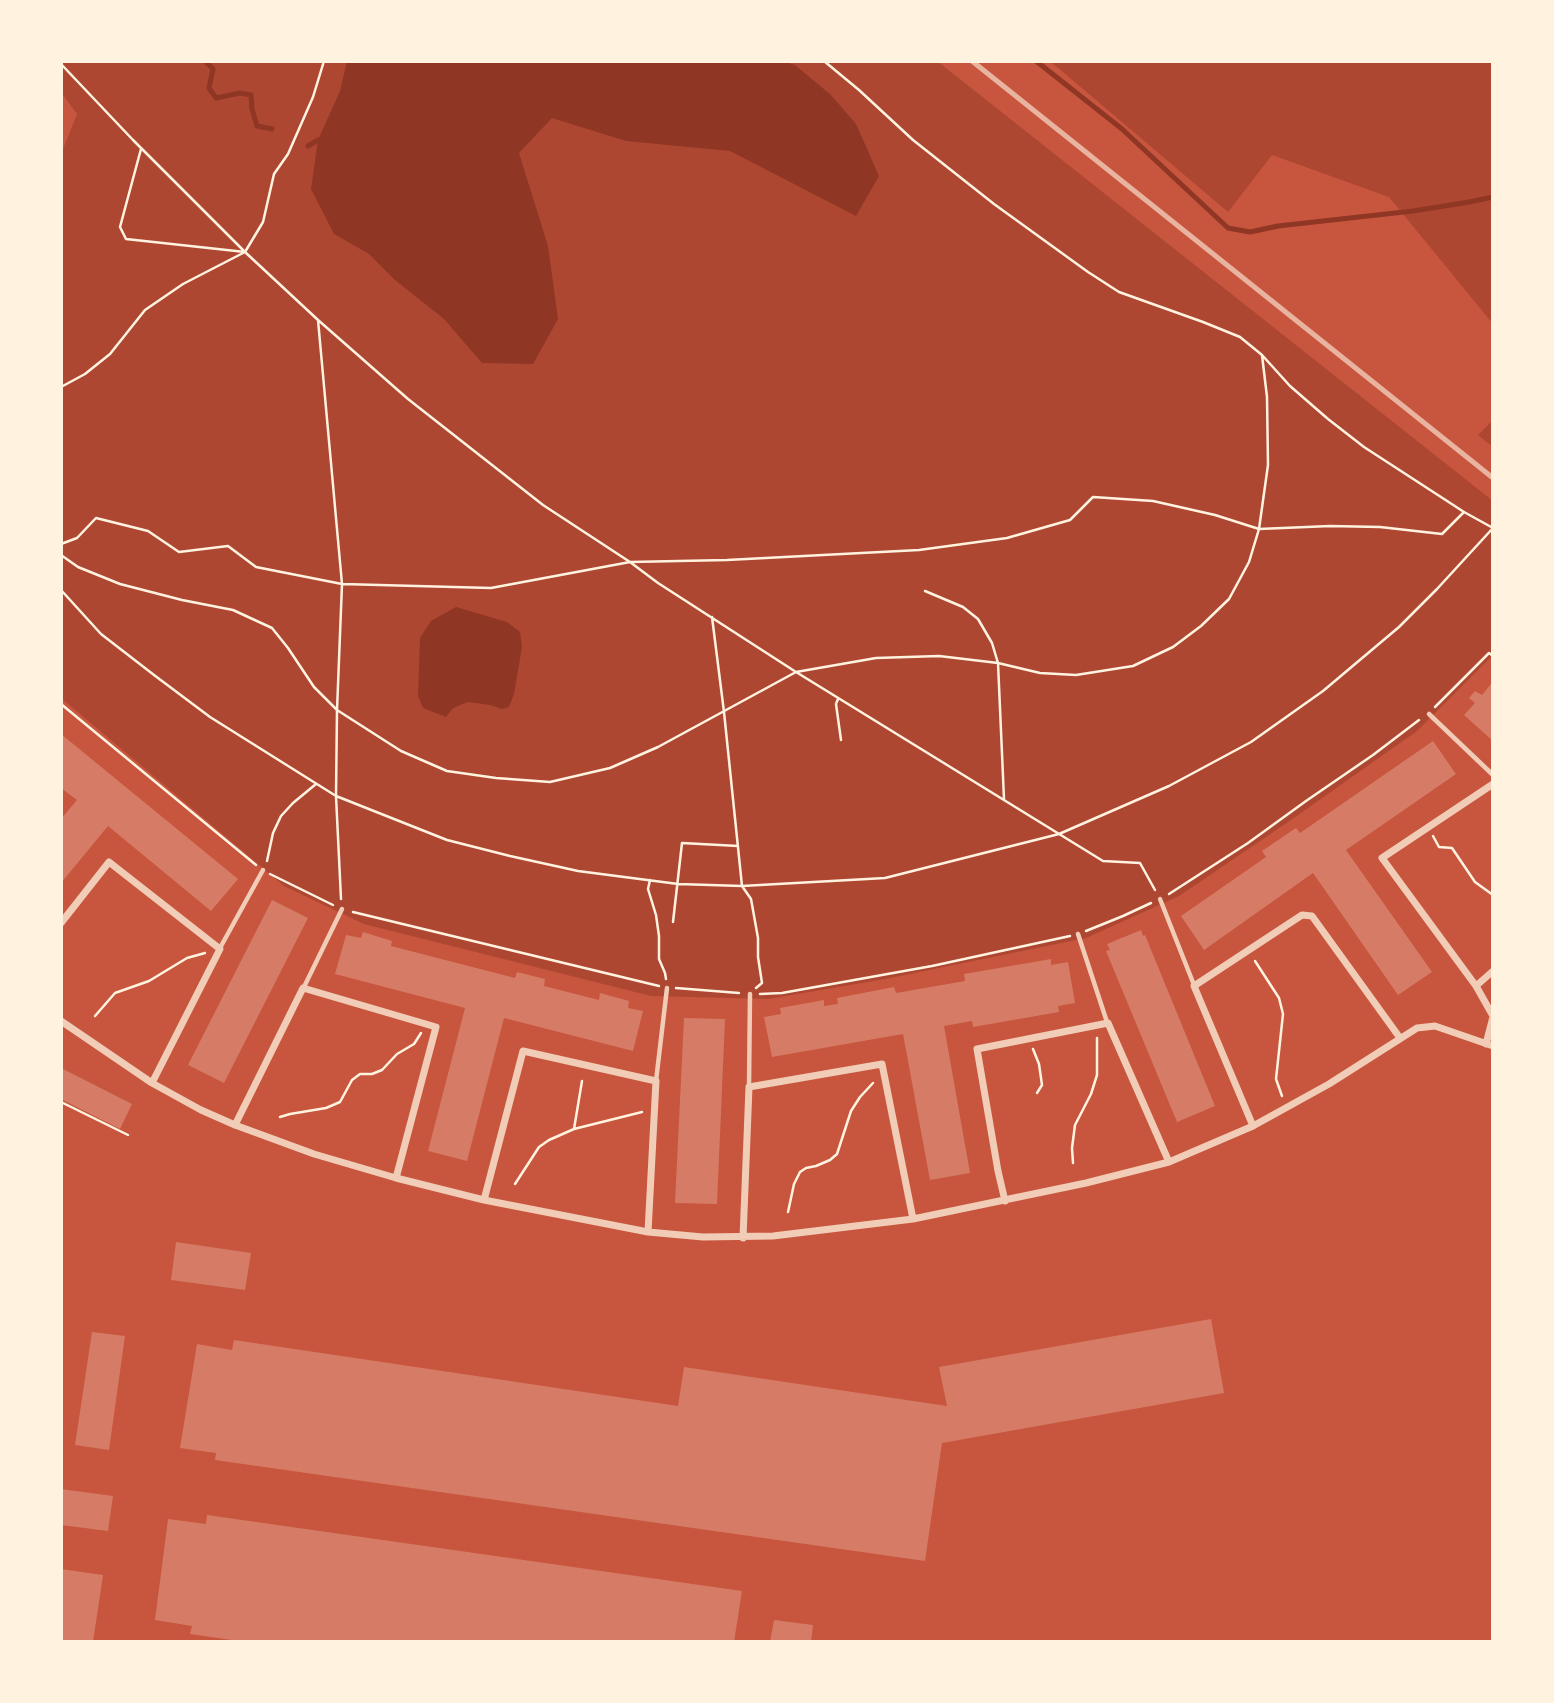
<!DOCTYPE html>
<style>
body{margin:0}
#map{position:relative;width:1554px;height:1703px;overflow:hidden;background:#c8553d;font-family:"PT Sans",sans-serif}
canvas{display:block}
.frame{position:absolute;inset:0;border:63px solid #fff3e0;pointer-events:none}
</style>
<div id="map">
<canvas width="1554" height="1703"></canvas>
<div class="frame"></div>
</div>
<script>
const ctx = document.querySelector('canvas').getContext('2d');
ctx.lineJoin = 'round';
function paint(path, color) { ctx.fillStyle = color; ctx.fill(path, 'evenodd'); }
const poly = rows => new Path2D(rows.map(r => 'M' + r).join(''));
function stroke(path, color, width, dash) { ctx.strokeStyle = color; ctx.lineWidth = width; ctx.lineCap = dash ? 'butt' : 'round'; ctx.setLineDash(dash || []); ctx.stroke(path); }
paint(poly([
 [61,61,937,61,1493,501,1493,655,1417,731,1291,820,1179,896,1086,938,885,979,768,999,651,996,364,924,284,886,61,698,61,154,77,114,61,92],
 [1050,61,1493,61,1493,324,1389,197,1272,155,1228,212],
 [1493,420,1493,447,1478,435]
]), '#ae4732');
paint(poly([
 [347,61,783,61,795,65,831,95,856,124,879,176,856,216,730,151,626,141,552,118,519,153,548,246,558,319,533,364,482,363,444,319,395,280,369,254,334,234,311,189,318,140,340,91],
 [456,607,507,622,520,632,522,647,514,694,509,707,502,709,490,705,468,702,453,708,446,717,423,708,418,696,420,638,431,621]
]), '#8f3625');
stroke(poly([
 [205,61,213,69,209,88,216,98,240,93,251,95,252,109,257,126,272,129],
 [1036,61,1122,129,1228,228,1250,232,1278,226,1413,211,1469,202,1493,197],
 [308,146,318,140,322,141]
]), '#8f3625', 5);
paint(poly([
 [1491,684,1493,686,1493,741,1464,715,1475,703,1469,698,1475,691,1482,695],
 [61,734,238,879,211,911,108,826,61,883,61,819,77,800,61,788],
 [1433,741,1456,774,1346,850,1432,972,1398,995,1313,873,1204,950,1181,916,1266,857,1262,851,1296,828,1300,833],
 [272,900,308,918,224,1083,188,1065],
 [1141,930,1143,936,1145,935,1215,1106,1177,1122,1106,951,1110,950,1107,944],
 [363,932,392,941,391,946,515,978,517,972,545,979,544,986,599,1000,600,993,629,1001,628,1008,643,1011,633,1051,504,1018,467,1161,428,1151,465,1008,335,974,346,935,361,938],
 [1051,959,1051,965,1068,962,1075,1003,1058,1006,1059,1012,973,1027,972,1021,944,1026,970,1173,930,1180,903,1034,772,1057,764,1017,781,1014,780,1008,824,1000,824,1006,838,1004,837,998,894,987,896,993,965,981,964,974],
 [684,1018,725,1019,717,1204,675,1203],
 [61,1068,132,1104,120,1129,61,1099],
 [176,1242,251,1253,245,1290,171,1280],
 [1211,1319,1224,1393,942,1443,925,1561,215,1460,216,1453,180,1448,197,1344,232,1350,234,1340,678,1406,684,1367,947,1406,939,1367],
 [92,1332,125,1336,109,1450,75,1445],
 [61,1489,113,1496,108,1531,61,1525],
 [207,1515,742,1591,734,1642,246,1642,190,1634,192,1626,155,1620,168,1519,206,1524],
 [61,1569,103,1575,93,1642,61,1642],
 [774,1620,813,1625,811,1642,770,1642]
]), '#d67c66');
stroke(poly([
 [61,64,133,140,245,252,318,320,408,399,543,505,630,562,658,583,796,672,1103,861,1140,863,1155,890],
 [141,149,120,227,126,239,245,252],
 [318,320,342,584,337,710,336,796,341,899],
 [61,387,85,374,110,354,145,310,183,284,245,252,263,222,274,174,288,154,313,97,324,61],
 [61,544,77,538,96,518,148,531,179,552,228,546,256,567,342,584,491,588,630,562,727,560,919,550,1007,538,1070,520,1093,497,1153,501,1215,515,1259,529,1330,526,1380,527,1442,534,1464,512],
 [61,555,78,567,120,584,182,600,233,610,272,628,288,648,314,687,337,710,401,751,447,771,496,778,550,782,610,768,658,747,796,672,876,658,939,656,998,663,1040,673,1076,675,1133,666,1173,647,1201,626,1229,599,1249,562,1259,529,1268,465,1267,397,1262,355],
 [61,590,101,634,154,675,210,717,336,796,447,840,510,856,578,871,678,884,742,886,885,878,1059,834,1169,786,1251,742,1323,691,1399,627,1437,589,1493,528,1464,512,1364,447,1328,419,1290,386,1262,355,1240,337,1203,322,1119,292,1088,272,994,204,913,140,859,90,824,61],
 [925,591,963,607,978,619,992,643,998,663,1004,799],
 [712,617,724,712,742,886,751,899,758,938,758,957,762,983,756,988],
 [838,699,836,704,841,740],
 [61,704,256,865],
 [1435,707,1489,653,1493,656],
 [1433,836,1439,847,1452,848,1475,882,1493,895],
 [267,861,273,833,281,816,293,803,316,784],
 [270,874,333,905],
 [650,880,648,889,656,915,659,936,659,959,665,973,666,979],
 [1169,894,1248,843,1306,801,1373,755,1419,720],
 [353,912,659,986],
 [673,922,682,843,738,846],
 [1086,931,1123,916,1151,903],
 [1255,961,1279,998,1283,1014,1276,1079,1282,1096],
 [676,988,739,993],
 [760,994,782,993,932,966,1070,936],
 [95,1016,115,993,149,981,187,958,205,953],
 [1033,1049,1039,1064,1042,1085,1037,1093],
 [61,1102,128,1135],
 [280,1117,290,1114,326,1108,340,1102,352,1080,360,1074,372,1074,382,1070,397,1054,414,1044,421,1033],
 [574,1129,582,1081],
 [1073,1163,1072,1148,1075,1125,1091,1094,1097,1075,1097,1038],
 [515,1184,539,1147,549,1140,574,1129,642,1112],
 [788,1212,794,1184,800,1172,806,1168,816,1166,830,1160,837,1154,851,1111,860,1097,873,1083]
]), '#fff3e0', 2.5);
stroke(poly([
 [1429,714,1493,775],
 [1160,899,1194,985],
 [1078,934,1107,1022],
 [220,948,263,870],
 [304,987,342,909],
 [656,1081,667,988],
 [749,1087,750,994]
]), '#f1ccb7', 4.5);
stroke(poly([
 [1493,784,1382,858,1476,986,1493,1016],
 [61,923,109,862,220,949,152,1083],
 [1476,986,1493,971],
 [61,1021,152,1083,201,1110,235,1125,314,1154,396,1178,484,1200,648,1232,703,1237,773,1236,913,1219,1086,1183,1169,1162,1253,1126,1329,1084,1417,1028,1435,1026,1493,1046],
 [1486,1044,1493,1017],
 [235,1125,303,988,436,1027,396,1178],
 [1253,1126,1194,986,1302,915,1312,916,1400,1038],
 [484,1200,523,1051,656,1081,648,1232],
 [1005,1201,998,1171,977,1049,1108,1023,1169,1162],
 [743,1238,749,1087,882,1064,913,1219]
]), '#f1ccb7', 7);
stroke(poly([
 [972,61,1493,478]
]), '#e9b49f', 5);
</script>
